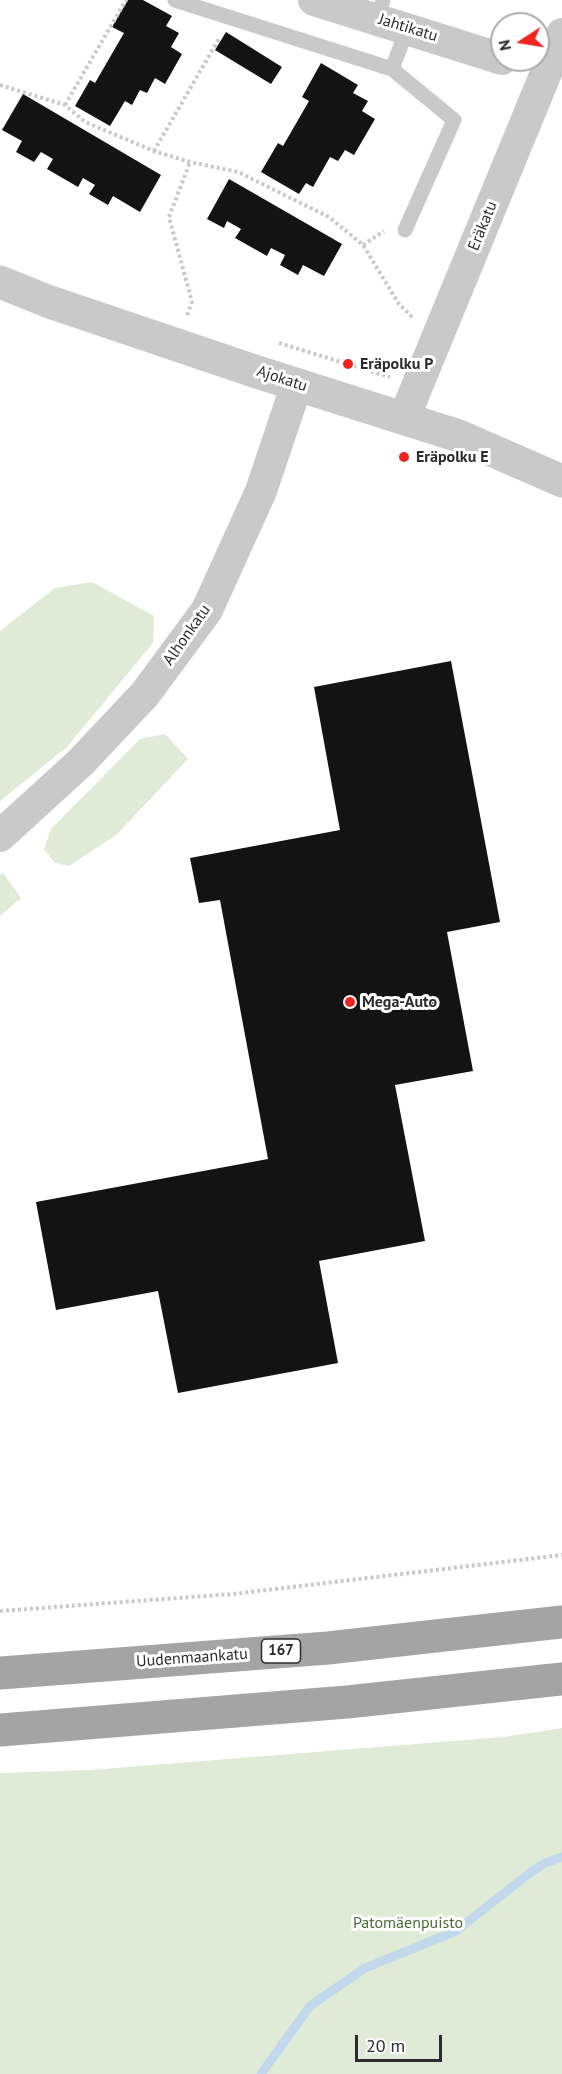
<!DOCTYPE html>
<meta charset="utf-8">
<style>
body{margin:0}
#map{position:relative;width:562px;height:2074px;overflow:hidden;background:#fff;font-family:"PT Sans",sans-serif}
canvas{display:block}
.north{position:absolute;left:490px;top:12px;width:60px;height:60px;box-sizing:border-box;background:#fff;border:2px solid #ababab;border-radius:50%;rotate:258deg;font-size:16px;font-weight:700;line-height:24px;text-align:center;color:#2c2c2c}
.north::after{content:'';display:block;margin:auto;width:21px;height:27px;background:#f12320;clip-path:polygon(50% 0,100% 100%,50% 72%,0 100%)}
.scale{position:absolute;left:355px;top:2035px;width:87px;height:27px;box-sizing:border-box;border:3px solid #2c2c2c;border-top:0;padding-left:8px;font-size:18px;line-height:21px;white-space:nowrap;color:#2c2c2c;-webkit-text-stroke:4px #fff;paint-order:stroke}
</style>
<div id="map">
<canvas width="562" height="2074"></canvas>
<div class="north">N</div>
<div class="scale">20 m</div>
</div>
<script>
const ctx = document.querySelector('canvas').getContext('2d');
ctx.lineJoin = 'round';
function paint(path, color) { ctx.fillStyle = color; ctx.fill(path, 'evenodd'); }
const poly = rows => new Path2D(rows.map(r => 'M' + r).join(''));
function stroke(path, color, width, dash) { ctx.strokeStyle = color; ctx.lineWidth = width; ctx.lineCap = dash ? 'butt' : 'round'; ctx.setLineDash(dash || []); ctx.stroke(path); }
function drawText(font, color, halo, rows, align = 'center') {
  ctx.font = font + ' "PT Sans",sans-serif'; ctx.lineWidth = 6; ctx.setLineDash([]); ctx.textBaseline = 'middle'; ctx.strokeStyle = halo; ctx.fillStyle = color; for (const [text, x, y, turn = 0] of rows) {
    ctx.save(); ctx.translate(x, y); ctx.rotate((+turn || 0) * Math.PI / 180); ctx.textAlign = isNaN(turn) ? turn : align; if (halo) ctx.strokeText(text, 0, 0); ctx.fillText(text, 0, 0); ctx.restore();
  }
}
paint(poly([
 [92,582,154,616,153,643,67,747,0,801,0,631,55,588],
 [165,734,188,759,116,835,69,866,55,863,44,849,51,829,140,739],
 [0,874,4,874,21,898,0,916],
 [562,1728,562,2074,0,2074,0,1773,90,1770,503,1737]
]), '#e0ebd7');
stroke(poly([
 [261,2074,310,2006,365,1968,456,1931,531,1872,545,1863,562,1857]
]), '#c2d8ed', 9);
paint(poly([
 [128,0,143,0,172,16,166,26,179,33,171,47,182,54,165,84,155,78,147,93,140,90,132,105,125,101,110,126,75,106,90,80,95,83,124,33,112,27],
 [226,32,282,67,271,84,215,50],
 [321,63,358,85,353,93,368,101,362,111,375,119,354,155,345,150,338,161,330,157,313,187,306,183,299,194,261,172,278,143,283,146,309,101,302,97],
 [23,94,161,175,140,212,113,196,108,205,89,194,95,185,83,178,78,187,47,169,53,159,41,152,34,162,16,152,22,141,2,130],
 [229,179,342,244,324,276,303,265,298,275,280,265,285,255,271,248,267,256,235,238,241,229,227,221,224,228,207,219],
 [451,661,500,922,447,932,473,1071,395,1085,425,1241,319,1261,338,1363,178,1393,158,1291,56,1310,36,1202,268,1159,220,900,199,903,190,858,340,830,314,687]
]), '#131313');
stroke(poly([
 [0,85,65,105,85,122,154,151,190,162,238,172,329,217,363,245,399,304,414,319],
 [65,105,126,0],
 [154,151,220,37],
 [363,245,384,231],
 [187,315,192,302,169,217,190,162],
 [279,343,390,377],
 [0,1611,233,1594,562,1555]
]), '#c9c9c9', 4, [3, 3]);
stroke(poly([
 [175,0,392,69,454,120,405,230],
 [378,19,383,0],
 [392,69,408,27]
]), '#c9c9c9', 15);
stroke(poly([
 [314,0,502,59],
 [404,418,562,34],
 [0,836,81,762,145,694,207,610,261,491,297,384]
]), '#c9c9c9', 32);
stroke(poly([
 [0,282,47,301,254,371,459,436,562,481]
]), '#c9c9c9', 33);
stroke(poly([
 [0,1673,328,1648,562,1622],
 [0,1730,347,1702,562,1679]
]), '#a4a4a4', 33);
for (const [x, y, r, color] of [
 [348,364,6,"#f12320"],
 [404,457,6,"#f12320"],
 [350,1002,6,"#f12320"]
]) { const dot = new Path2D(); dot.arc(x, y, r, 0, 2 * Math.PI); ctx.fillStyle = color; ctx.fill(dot); stroke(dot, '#fff', 2); }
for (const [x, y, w] of [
 [281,1651,39]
]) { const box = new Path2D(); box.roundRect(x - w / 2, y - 12, w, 24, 4.5); ctx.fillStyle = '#fff'; ctx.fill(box); stroke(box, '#2c2c2c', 1.5); }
drawText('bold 15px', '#2c2c2c', null, [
 ["167",281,1651]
]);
drawText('16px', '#2c2c2c', '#fff', [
 ["Jahtikatu",408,28,17],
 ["Eräkatu",483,226,-68],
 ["Ajokatu",282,379,18],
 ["Alhonkatu",187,635,-55],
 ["Uudenmaankatu",192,1658,-4]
]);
drawText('bold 16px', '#2c2c2c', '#fff', [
 ["Eräpolku P",360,364],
 ["Eräpolku E",416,457],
 ["Mega-Auto",362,1002]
], 'left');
drawText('16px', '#4a6a37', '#fff', [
 ["Patomäenpuisto",408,1923]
]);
</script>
